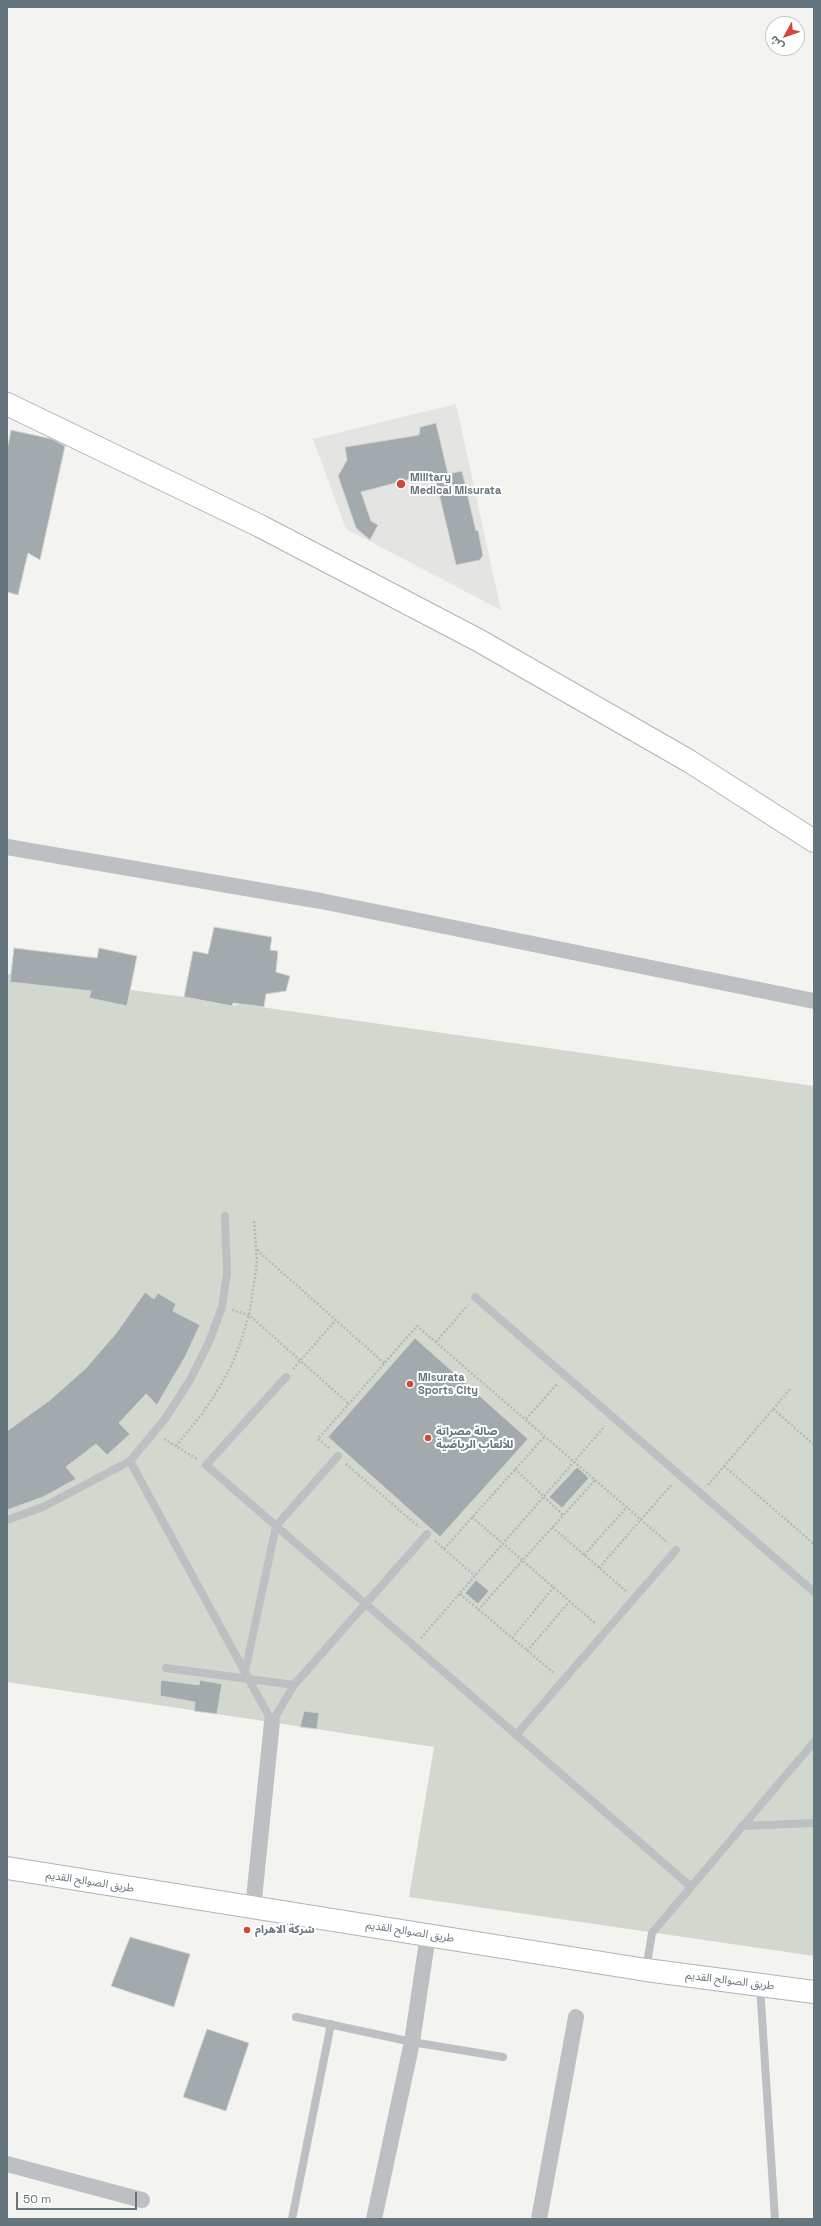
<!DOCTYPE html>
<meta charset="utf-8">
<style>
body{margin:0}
#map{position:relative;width:821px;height:2226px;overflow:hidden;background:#f3f3f0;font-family:"Space Grotesk","Noto Sans Arabic",sans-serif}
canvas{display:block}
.frame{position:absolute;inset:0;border:8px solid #65757d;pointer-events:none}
.north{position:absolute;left:765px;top:16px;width:40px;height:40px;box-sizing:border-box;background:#fff;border:1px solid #c1c8cb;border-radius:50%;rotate:230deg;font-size:11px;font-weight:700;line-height:16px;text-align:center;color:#65757d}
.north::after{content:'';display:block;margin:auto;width:14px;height:18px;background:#cf4934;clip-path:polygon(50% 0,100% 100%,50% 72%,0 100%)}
.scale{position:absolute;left:16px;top:2192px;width:121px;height:18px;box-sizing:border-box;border:2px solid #65757d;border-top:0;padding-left:5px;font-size:12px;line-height:14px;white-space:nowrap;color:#65757d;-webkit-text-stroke:3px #fff;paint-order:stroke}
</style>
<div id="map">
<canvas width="821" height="2226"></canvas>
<div class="frame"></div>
<div class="north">ش</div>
<div class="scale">50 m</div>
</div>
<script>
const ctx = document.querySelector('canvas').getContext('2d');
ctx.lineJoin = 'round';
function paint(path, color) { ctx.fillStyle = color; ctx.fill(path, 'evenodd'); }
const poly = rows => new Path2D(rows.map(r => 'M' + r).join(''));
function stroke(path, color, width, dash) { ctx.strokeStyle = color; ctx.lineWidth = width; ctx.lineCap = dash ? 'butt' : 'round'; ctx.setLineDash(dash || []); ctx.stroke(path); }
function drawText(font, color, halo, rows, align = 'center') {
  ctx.font = font + ' "Space Grotesk","Noto Sans Arabic",sans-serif'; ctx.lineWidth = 4; ctx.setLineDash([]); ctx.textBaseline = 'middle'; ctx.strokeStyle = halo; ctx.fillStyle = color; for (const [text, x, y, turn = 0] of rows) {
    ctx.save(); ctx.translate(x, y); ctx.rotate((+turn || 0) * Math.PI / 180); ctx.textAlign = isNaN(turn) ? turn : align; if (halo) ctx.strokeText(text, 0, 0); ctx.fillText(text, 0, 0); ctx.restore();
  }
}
paint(poly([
 [456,404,501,610,346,529,313,439]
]), '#e4e4e3');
paint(poly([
 [7,974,184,997,232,1006,240,1004,814,1086,814,1956,409,1897,434,1747,7,1682]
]), '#d3d8cf');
const building = poly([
 [436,423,448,474,462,471,476,531,478,530,483,555,480,560,456,565,434,473,361,492,371,521,378,525,370,540,356,528,338,476,347,460,345,447,419,435,420,427,436,423],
 [11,430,52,439,65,446,40,560,28,553,18,595,7,592,7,450,11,430],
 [214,927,272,937,270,950,278,951,276,972,290,976,286,991,266,994,264,1007,233,1003,232,1006,184,997,193,951,208,954,214,927],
 [14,948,97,958,99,948,137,956,127,1006,89,998,91,991,10,982,14,948],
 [145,1292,154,1299,158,1293,176,1304,173,1311,200,1325,185,1357,157,1405,146,1394,119,1423,130,1434,107,1455,96,1444,66,1467,76,1479,43,1497,7,1510,7,1431,50,1400,86,1368,117,1332,145,1292],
 [415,1338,528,1439,440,1537,328,1437,415,1338],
 [577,1467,589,1478,562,1508,549,1497,577,1467],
 [476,1580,489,1591,478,1604,465,1593,476,1580],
 [161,1680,199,1685,200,1680,222,1684,217,1714,194,1711,195,1702,160,1696,161,1680],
 [304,1711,319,1713,317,1729,300,1727,304,1711],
 [130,1937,190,1954,174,2007,111,1986,130,1937],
 [207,2029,249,2043,226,2111,183,2097,207,2029]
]);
paint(building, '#a3aaae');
stroke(building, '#d4d4d2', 1);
const secondary = poly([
 [7,404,260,526,478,640,689,761,814,841],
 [7,1868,646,1970,814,1992]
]);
stroke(secondary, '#afb4b7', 24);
stroke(poly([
 [257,1250,384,1363],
 [232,1310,249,1315,349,1404],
 [436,1342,468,1305],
 [293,1369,336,1320],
 [773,1409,814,1445],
 [526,1419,558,1383],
 [164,1439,197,1459],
 [176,1446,202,1414,221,1385,232,1364,241,1341,249,1315,257,1264,254,1219],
 [329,1448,318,1439,417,1326,668,1543],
 [346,1464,419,1527],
 [724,1466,814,1544],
 [515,1469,563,1515],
 [708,1485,791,1388],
 [472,1517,596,1624],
 [552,1527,626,1591],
 [435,1541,475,1576],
 [444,1549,545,1436],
 [584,1555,627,1507],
 [599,1568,672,1484],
 [460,1594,554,1673],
 [478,1610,596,1479],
 [421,1638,605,1426],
 [512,1638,554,1587],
 [527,1651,570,1601]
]), '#b6b9ba', 2.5, [2, 2]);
stroke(poly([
 [475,1297,814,1592],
 [286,1377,206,1465,690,1886],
 [130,1461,272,1722],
 [7,1520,43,1507,130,1461,165,1419,190,1380,209,1342,222,1307,227,1273,225,1216],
 [166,1668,294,1685],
 [245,1672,276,1526,338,1456],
 [272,1722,294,1685,427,1534],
 [516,1735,676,1550],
 [742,1826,814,1823],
 [646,1970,652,1933,814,1742],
 [760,1986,775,2219],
 [296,2017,412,2042,503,2057],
 [292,2219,331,2024]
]), '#bcc0c3', 8);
stroke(poly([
 [7,847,321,901,814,1001],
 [253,1909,272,1722],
 [7,2164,142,2200],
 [374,2219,412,2042,428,1935],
 [539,2219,576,2017]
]), '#bcc0c3', 16);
stroke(secondary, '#fff', 22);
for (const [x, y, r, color] of [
 [401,484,5,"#cf4934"],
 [410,1384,4,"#cf4934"],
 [428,1438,4,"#cf4934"],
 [247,1930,4,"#cf4934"]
]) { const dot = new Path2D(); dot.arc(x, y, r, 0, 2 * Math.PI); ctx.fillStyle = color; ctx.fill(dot); stroke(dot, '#fff', 1.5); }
drawText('bold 11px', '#65757d', '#fff', [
 ["Military",410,478],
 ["Medical Misurata",410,491],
 ["Misurata",418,1378],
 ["Sports City",418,1391],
 ["صالة مصراتة",436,1432],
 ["للألعاب الرياضية",436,1445],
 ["شركة الاهرام",255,1930]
], 'left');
drawText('11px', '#65757d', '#fff', [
 ["طريق الصوالح القديم",90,1882,9],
 ["طريق الصوالح القديم",410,1932,9],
 ["طريق الصوالح القديم",730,1981,7]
]);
</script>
